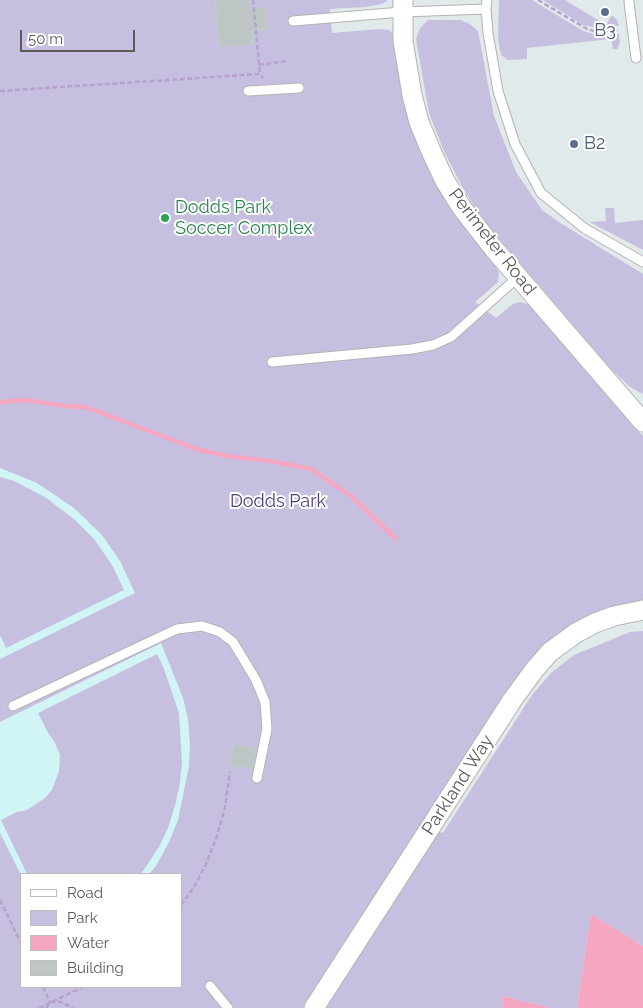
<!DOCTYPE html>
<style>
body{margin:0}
#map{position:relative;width:643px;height:1008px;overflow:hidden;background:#e0eaea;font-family:Raleway,sans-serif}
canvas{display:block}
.legend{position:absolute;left:20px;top:873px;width:162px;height:115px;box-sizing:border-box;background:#fff;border:1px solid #bfbdbd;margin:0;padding:6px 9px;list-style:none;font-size:15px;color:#60595a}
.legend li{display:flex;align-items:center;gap:10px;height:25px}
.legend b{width:25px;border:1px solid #bfbdbd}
.scale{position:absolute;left:20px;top:30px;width:115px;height:22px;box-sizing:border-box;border:2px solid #60595a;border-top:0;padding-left:6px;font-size:15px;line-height:18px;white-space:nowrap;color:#60595a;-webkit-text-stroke:4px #fff;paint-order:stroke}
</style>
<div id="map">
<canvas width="643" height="1008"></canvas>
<ul class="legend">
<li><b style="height:6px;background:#fff"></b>Road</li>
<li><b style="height:14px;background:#c7bfe0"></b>Park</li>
<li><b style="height:14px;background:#f5a6c0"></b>Water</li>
<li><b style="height:14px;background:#bdc6c4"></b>Building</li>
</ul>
<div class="scale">50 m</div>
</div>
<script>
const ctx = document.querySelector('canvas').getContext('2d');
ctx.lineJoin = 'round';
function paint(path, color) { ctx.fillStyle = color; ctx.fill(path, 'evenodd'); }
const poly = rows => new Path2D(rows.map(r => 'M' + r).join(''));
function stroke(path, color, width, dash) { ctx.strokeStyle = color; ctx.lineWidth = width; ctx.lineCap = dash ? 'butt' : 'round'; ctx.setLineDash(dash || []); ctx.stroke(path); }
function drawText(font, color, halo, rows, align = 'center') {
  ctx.font = font + ' Raleway,sans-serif'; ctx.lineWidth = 4; ctx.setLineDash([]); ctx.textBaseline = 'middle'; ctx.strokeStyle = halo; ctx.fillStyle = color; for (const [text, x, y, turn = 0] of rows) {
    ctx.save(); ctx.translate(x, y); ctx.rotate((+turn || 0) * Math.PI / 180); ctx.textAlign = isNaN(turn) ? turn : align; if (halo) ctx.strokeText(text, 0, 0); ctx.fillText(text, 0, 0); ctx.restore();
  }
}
paint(poly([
 [0,0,388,0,382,4,366,7,330,9,332,33,380,29,389,30,395,36,443,195,468,233,495,265,499,273,498,282,475,302,496,318,513,304,520,302,528,304,643,436,643,604,577,625,423,826,443,833,532,695,551,673,574,655,630,632,643,631,643,946,591,914,577,1008,551,1008,502,996,503,1008,0,1008],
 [21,874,181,874,181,987,21,987],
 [499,0,532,0,583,31,598,35,619,34,620,42,617,49,613,49,611,39,527,48,527,59,508,60,501,55,498,39],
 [543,0,565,0,606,25,612,15,617,20,619,26,597,28,583,25],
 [428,20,460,20,470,24,478,31,494,116,516,172,542,210,562,224,643,274,643,394,630,387,611,369,488,226,465,192,443,149,429,113,416,39,420,28],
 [605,208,614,208,615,223,643,220,643,250,590,222,606,221]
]), '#c7bfe0');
paint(poly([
 [0,468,37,483,74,508,102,535,120,561,135,593,0,659,0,635,6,648,124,590,112,565,94,539,74,519,45,497,14,481,0,477],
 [161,643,183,698,188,719,190,744,189,766,178,820,169,842,156,866,149,874,141,874,159,847,168,828,175,806,180,783,182,762,179,713,164,669,157,654,38,713,48,733,54,741,60,755,59,771,52,790,45,798,27,810,17,812,1,820,27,874,21,875,0,833,0,722]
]), '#d1f5f5');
paint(poly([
 [591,914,643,946,643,1008,577,1008],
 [502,996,551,1008,503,1008]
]), '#f5a6c0');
stroke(poly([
 [0,402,25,400,65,406,86,407,196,449,226,456,270,461,311,469,351,496,395,538]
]), '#f5a6c0', 4.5);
const building = poly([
 [215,0,249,0,250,9,266,7,267,29,252,30,253,44,219,47,215,0],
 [233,745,256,748,252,769,230,765,233,745]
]);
paint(building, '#bdc6c4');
stroke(building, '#c0cecd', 1);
const service = poly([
 [487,0,486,9,488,33,498,91,515,144,541,193,584,228,643,262],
 [629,2,636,58],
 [293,21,402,12,486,9],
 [248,91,299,88],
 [272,362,412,349,433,345,451,337,518,277],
 [13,706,177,629,202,626,220,632,233,642,256,680,265,702,267,729,257,778],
 [210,986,228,1008]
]);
const minor = poly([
 [403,0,403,41,412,95,419,122,431,151,445,181,462,208,494,249,643,422],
 [314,1008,513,699,535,669,550,652,576,633,595,623,614,616,643,610]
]);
stroke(service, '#b7b1b2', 11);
stroke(minor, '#b7b1b2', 21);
stroke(poly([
 [253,0,260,74],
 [538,0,587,29,594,31,619,30],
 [259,65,286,61],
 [0,91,260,74,263,78],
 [0,900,21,943],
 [181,905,194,887,206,864,217,836,225,807,230,772],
 [43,987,50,1002],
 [39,1008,83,987],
 [46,1008,50,1002,61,1002,73,1008]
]), '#b7a2ce', 2.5, [5, 2.5]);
stroke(service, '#fff', 9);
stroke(minor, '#fff', 19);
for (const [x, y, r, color] of [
 [605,12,5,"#5c6f8a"],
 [574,144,5,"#5c6f8a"],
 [165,218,5,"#2e9e5b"]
]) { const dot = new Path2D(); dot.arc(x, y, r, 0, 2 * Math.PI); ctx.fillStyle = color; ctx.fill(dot); stroke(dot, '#fff', 2); }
drawText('18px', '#4e5e75', '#fff', [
 ["B3",605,31],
 ["B2",584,144,"left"]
]);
drawText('18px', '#27864d', '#fff', [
 ["Dodds Park",175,208],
 ["Soccer Complex",175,229]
], 'left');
drawText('18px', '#60595a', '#fff', [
 ["Perimeter Road",492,242,52],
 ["Parkland Way",458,785,-57]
]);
drawText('18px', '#4e3c7b', '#fff', [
 ["Dodds Park",278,502]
]);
</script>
